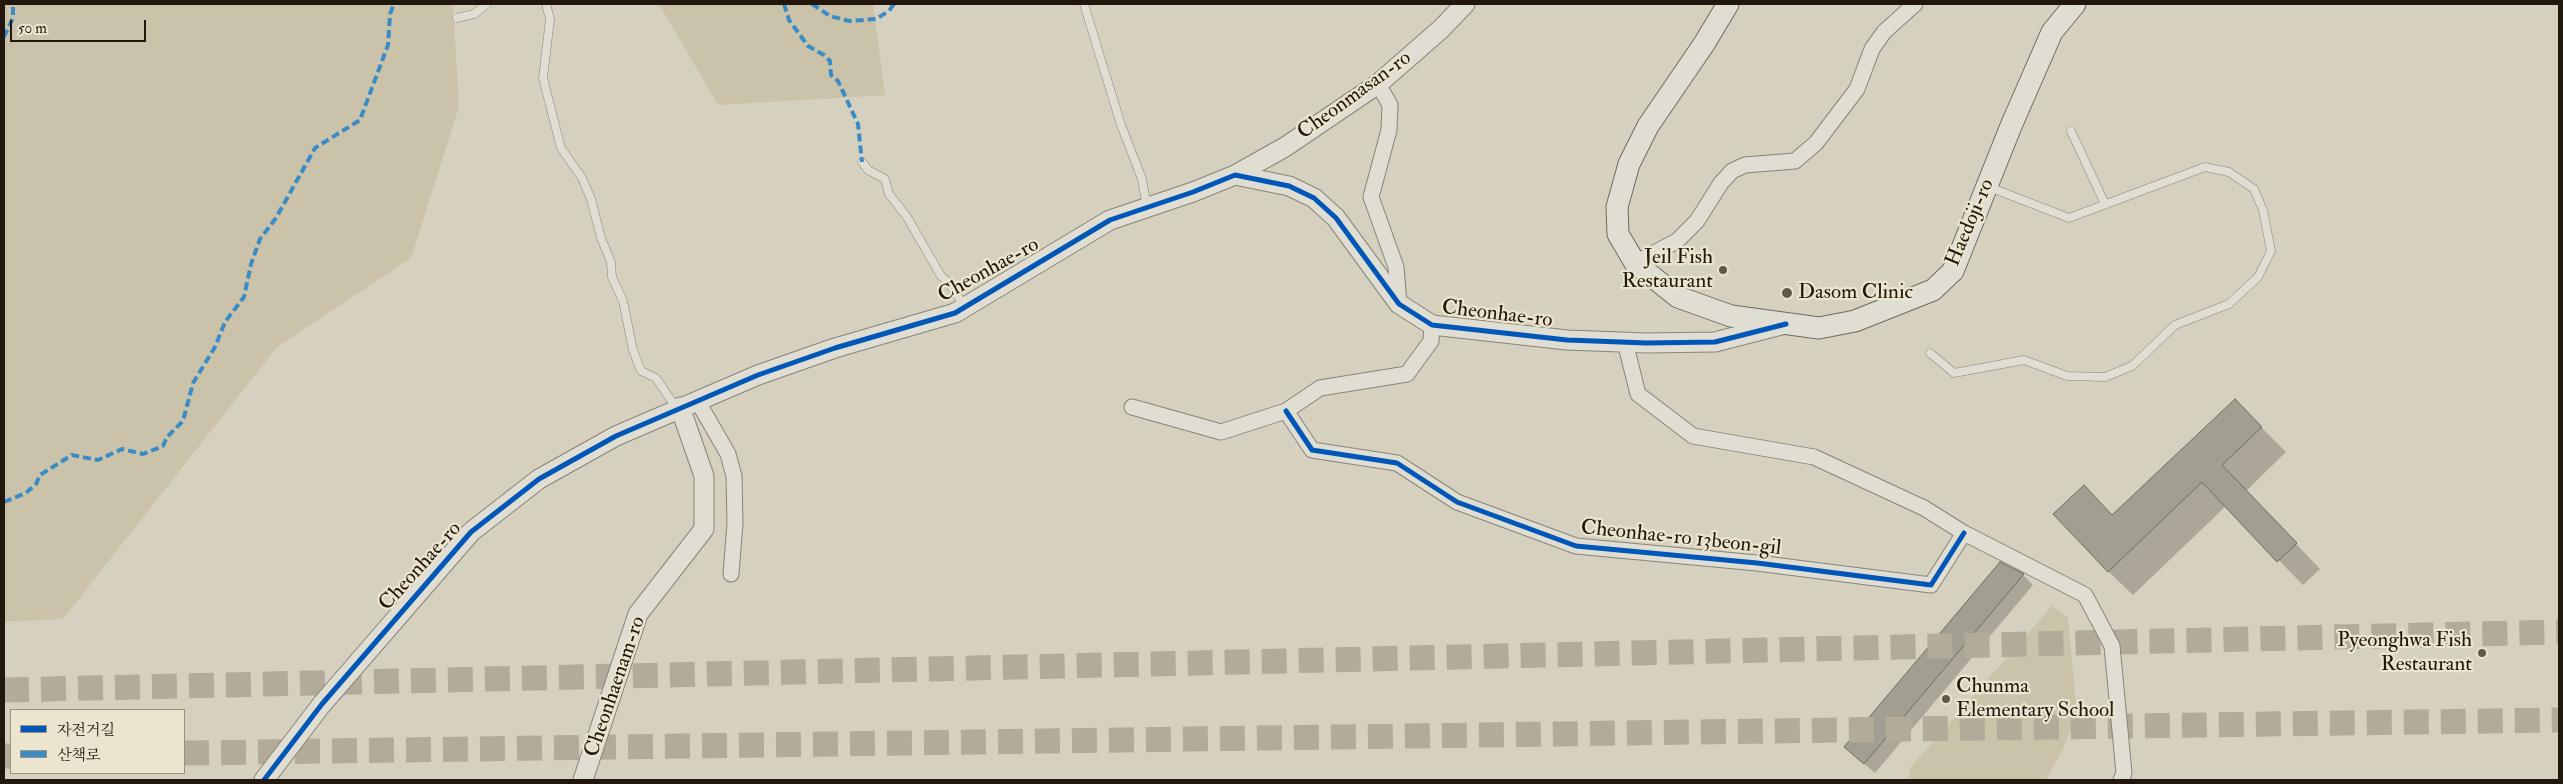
<!DOCTYPE html>
<meta charset="utf-8">
<style>
body{margin:0}
#map{position:relative;width:2563px;height:784px;overflow:hidden;background:#d6d0be;font-family:"IM FELL Double Pica","Noto Serif KR",serif}
canvas{display:block}
.frame{position:absolute;inset:0;border:5px solid #22170c;pointer-events:none}
.legend{position:absolute;left:10px;top:709px;width:175px;height:65px;box-sizing:border-box;background:#ebe4ce;border:1px solid #9b9280;margin:0;padding:6px 9px;list-style:none;font-size:15px;color:#22170c}
.legend li{display:flex;align-items:center;gap:10px;height:25px}
.legend b{width:25px;border:1px solid #9b9280}
.scale{position:absolute;left:10px;top:20px;width:136px;height:22px;box-sizing:border-box;border:2px solid #22170c;border-top:0;padding-left:6px;font-size:15px;line-height:18px;white-space:nowrap;color:#22170c;-webkit-text-stroke:4px #ebe4ce;paint-order:stroke}
</style>
<div id="map">
<canvas width="2563" height="784"></canvas>
<div class="frame"></div>
<ul class="legend">
<li><b style="height:6px;background:#0057b8"></b>자전거길</li>
<li><b style="height:6px;background:#398cc6"></b>산책로</li>
</ul>
<div class="scale">50 m</div>
</div>
<script>
const ctx = document.querySelector('canvas').getContext('2d');
ctx.lineJoin = 'round';
function paint(path, color) { ctx.fillStyle = color; ctx.fill(path, 'evenodd'); }
const poly = rows => new Path2D(rows.map(r => 'M' + r).join(''));
function stroke(path, color, width, dash) { ctx.strokeStyle = color; ctx.lineWidth = width; ctx.lineCap = dash ? 'butt' : 'round'; ctx.setLineDash(dash || []); ctx.stroke(path); }
function drawText(font, color, halo, rows, align = 'center') {
  ctx.font = font + ' "IM FELL Double Pica",serif'; ctx.lineWidth = 4.5; ctx.setLineDash([]); ctx.textBaseline = 'middle'; ctx.strokeStyle = halo; ctx.fillStyle = color; for (const [text, x, y, turn = 0] of rows) {
    ctx.save(); ctx.translate(x, y); ctx.rotate((+turn || 0) * Math.PI / 180); ctx.textAlign = isNaN(turn) ? turn : align; if (halo) ctx.strokeText(text, 0, 0); ctx.fillText(text, 0, 0); ctx.restore();
  }
}
paint(poly([
 [4,4,453,4,459,107,411,258,277,347,63,619,4,622],
 [659,4,873,4,885,95,718,105],
 [2052,606,2068,617,2077,715,2063,749,2046,780,1909,780,1910,768]
]), '#cac2a9');
paint(poly([
 [2259,425,2286,452,2246,491,2320,569,2303,585,2226,506,2133,595,2108,571,2084,487,2113,516],
 [2000,564,2023,575,2033,585,1875,773,1845,747]
]), '#0003');
const building = poly([
 [2235,399,2262,427,2222,465,2297,543,2277,562,2202,482,2108,572,2053,514,2084,485,2112,515,2235,399],
 [2000,562,2024,574,1864,764,1844,747,2000,562]
]);
paint(building, '#a39e92');
stroke(building, '#6f6a60', 1);
stroke(poly([
 [4,690,2559,632],
 [184,753,2559,720],
 [4,756,11,756]
]), '#b2ab9a', 25, [25, 12]);
const service = poly([
 [546,4,550,19,543,78,561,148,582,178,591,199,601,238,611,262,612,277,623,301,633,350,641,371,656,378,677,409],
 [1084,4,1121,125,1142,179,1147,207],
 [457,18,474,14,487,4],
 [2071,131,2105,204],
 [862,162,868,170,885,179,889,194,907,217,941,276,948,282,965,307],
 [1930,353,1954,373,2024,360,2067,376,2105,377,2132,366,2175,325,2229,304,2258,277,2271,251,2263,210,2254,189,2229,172,2205,167,2069,218,1989,187]
]);
const minor = poly([
 [1378,84,1390,105,1389,130,1371,197,1396,267,1399,304],
 [1635,263,1677,241,1697,221,1721,183,1732,171,1745,165,1795,161,1816,143,1857,89,1872,49,1884,32,1915,4],
 [1625,342,1638,394,1693,436,1814,457,1924,508,1964,533,2085,595,2112,646,2124,773,2121,780],
 [697,400,728,454,734,476,735,523,731,574],
 [1132,407,1221,432,1286,411,1320,388,1407,374,1431,341,1432,325],
 [1286,411,1312,450,1397,463,1457,502,1576,546,1757,563,1931,585,1964,533]
]);
const tertiary = poly([
 [1235,175,1285,147,1378,84,1441,29,1465,4],
 [264,780,322,704,471,532,539,479,616,436,758,375,835,348,955,313,1110,220,1193,192,1235,175,1289,186,1314,198,1336,218,1399,304,1432,325,1567,340,1647,343,1715,342,1785,324],
 [583,780,638,614,704,529,704,476,680,407]
]);
const secondary = poly([
 [1728,4,1704,44,1648,126,1629,164,1617,207,1618,234,1635,263,1678,297,1731,316,1819,328,1855,321,1933,290,1953,271,2011,126,2052,32,2075,4]
]);
stroke(service, '#888478', 9);
stroke(minor, '#888478', 17);
stroke(tertiary, '#888478', 21);
stroke(secondary, '#6f6a60', 23);
stroke(service, '#e0ddd3', 8);
stroke(minor, '#e0ddd3', 15);
stroke(tertiary, '#e0ddd3', 19);
stroke(secondary, '#e0ddd3', 21);
stroke(poly([
 [784,4,789,20,808,46,824,55,830,61,831,75,838,81,858,124,862,162],
 [812,4,830,16,849,21,876,19,889,11,894,4],
 [4,37,13,18,13,4],
 [4,502,26,493,36,484,40,475,72,455,98,460,122,449,143,454,163,446,167,437,183,421,193,383,215,347,225,322,244,297,251,264,260,239,276,218,315,148,360,120,388,45,390,14,394,4]
]), '#398cc6', 4, [8, 4]);
stroke(poly([
 [1286,411,1312,450,1397,463,1457,502,1576,546,1757,563,1931,585,1964,533],
 [264,780,322,704,471,532,539,479,616,436,758,375,835,348,955,313,1110,220,1193,192,1235,175,1289,186,1314,198,1336,218,1399,304,1432,325,1567,340,1647,343,1715,342,1786,324]
]), '#0057b8', 5);
for (const [x, y, r, color] of [
 [1723,270,5,"#61584a"],
 [1787,293,6,"#61584a"],
 [2482,653,5,"#61584a"],
 [1946,699,5,"#61584a"]
]) { const dot = new Path2D(); dot.arc(x, y, r, 0, 2 * Math.PI); ctx.fillStyle = color; ctx.fill(dot); stroke(dot, '#ebe4ce', 2); }
drawText('21px', '#22170c', '#ebe4ce', [
 ["Cheonmasan-ro",1355,96,-36],
 ["Haedoji-ro",1971,223,-67],
 ["Cheonhae-ro",989,271,-29],
 ["Cheonhae-ro",1497,315,7],
 ["Cheonhae-ro 13beon-gil",1681,539,6],
 ["Cheonhae-ro",421,567,-48],
 ["Cheonhaenam-ro",616,687,-71]
]);
drawText('21px', '#22170c', '#ebe4ce', [
 ["Jeil Fish",1713,258],
 ["Restaurant",1713,282],
 ["Dasom Clinic",1798,293,"left"],
 ["Pyeonghwa Fish",2472,641],
 ["Restaurant",2472,665],
 ["Chunma",1956,687,"left"],
 ["Elementary School",1956,711,"left"]
], 'right');
</script>
